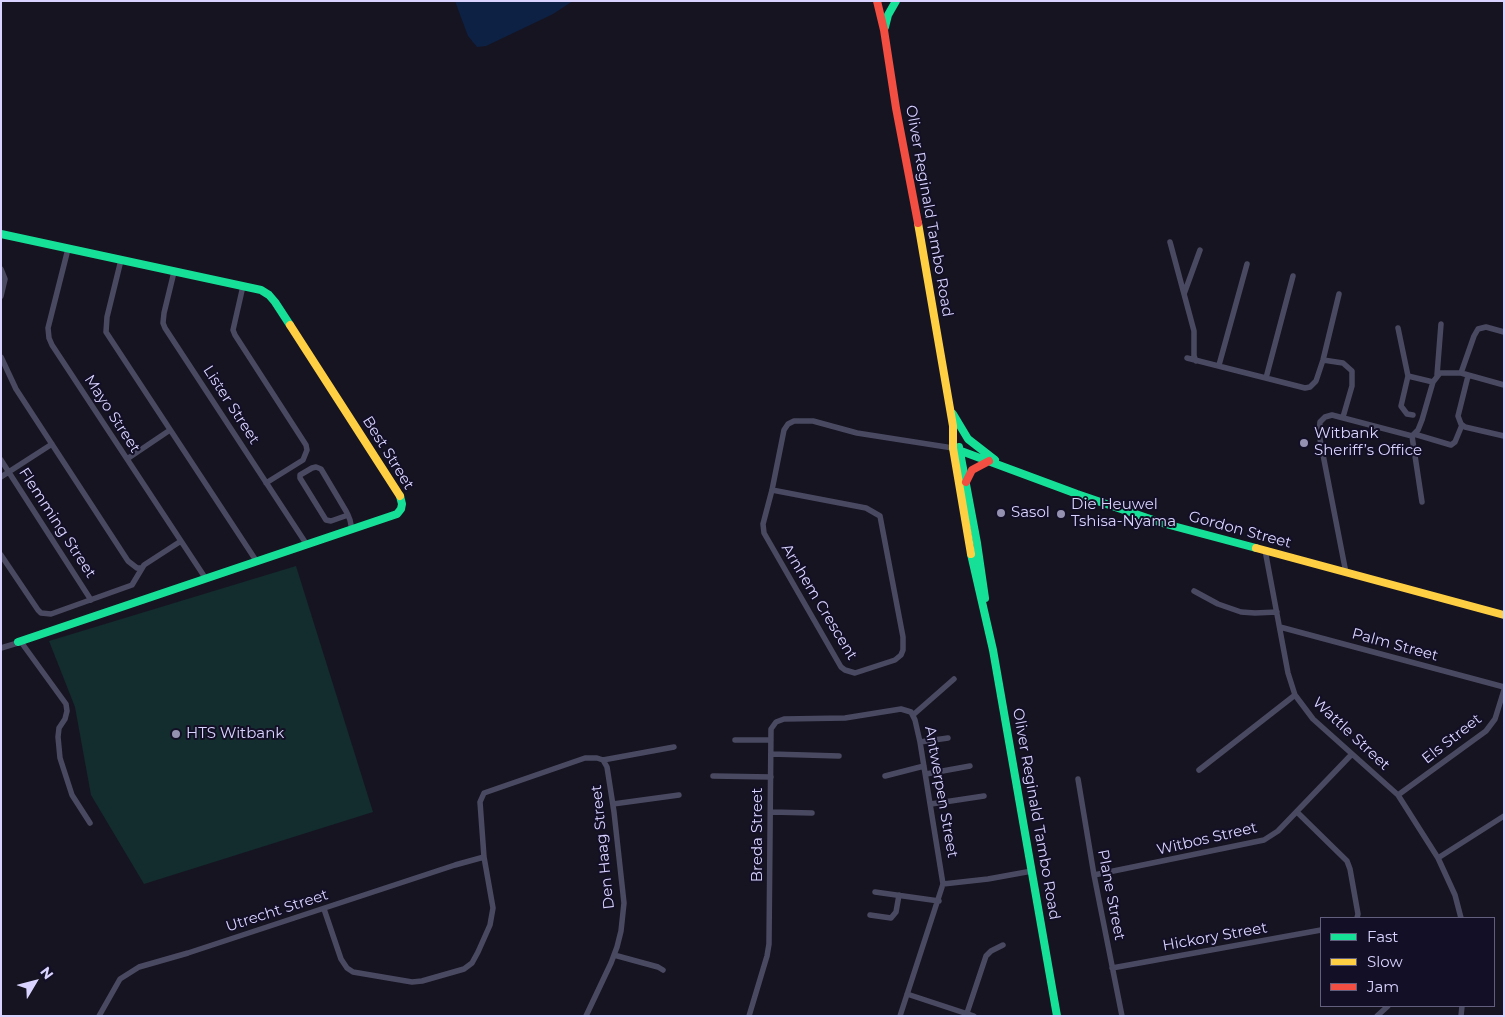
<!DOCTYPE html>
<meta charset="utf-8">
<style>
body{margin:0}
#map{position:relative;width:1505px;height:1017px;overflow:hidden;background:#161421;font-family:Montserrat,sans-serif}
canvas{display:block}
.frame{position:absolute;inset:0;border:2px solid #d9d4ff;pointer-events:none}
.legend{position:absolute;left:1320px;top:917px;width:175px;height:90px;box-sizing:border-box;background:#130f26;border:1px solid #625e7d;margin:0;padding:6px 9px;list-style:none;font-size:15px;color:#d9d4ff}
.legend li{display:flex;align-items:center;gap:10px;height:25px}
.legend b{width:25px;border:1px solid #625e7d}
.north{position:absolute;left:10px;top:957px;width:50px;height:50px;-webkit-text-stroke:4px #130f26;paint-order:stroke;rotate:53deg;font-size:14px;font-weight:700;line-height:20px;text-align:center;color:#d9d4ff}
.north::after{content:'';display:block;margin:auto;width:18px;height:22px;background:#d9d4ff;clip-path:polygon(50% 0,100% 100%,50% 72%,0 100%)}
</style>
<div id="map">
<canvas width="1505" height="1017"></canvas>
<div class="frame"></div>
<ul class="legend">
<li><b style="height:6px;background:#16e098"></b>Fast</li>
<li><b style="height:6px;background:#ffcf43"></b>Slow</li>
<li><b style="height:6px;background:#f24e42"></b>Jam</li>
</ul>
<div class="north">N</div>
</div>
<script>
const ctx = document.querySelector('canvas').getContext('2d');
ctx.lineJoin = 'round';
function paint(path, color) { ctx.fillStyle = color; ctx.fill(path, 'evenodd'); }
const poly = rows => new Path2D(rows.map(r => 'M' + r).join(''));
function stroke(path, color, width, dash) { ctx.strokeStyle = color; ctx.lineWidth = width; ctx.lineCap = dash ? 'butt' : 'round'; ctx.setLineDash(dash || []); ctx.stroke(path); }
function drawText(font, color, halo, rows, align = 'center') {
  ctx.font = font + ' Montserrat,sans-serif'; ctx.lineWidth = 4; ctx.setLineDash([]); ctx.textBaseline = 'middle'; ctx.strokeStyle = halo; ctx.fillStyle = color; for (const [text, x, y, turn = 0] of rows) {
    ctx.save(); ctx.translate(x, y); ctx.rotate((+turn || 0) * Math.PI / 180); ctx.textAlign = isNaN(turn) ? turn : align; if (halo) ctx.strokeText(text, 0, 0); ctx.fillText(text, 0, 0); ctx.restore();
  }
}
paint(poly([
 [296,566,373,812,144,884,91,795,75,707,49,641]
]), '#132c2d');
paint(poly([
 [455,1,573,1,553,14,486,46,477,47,468,36]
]), '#0d2144');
stroke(poly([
 [1170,242,1194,331,1194,356,1196,361],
 [68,249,48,328,49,338,52,345,206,579],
 [121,260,107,317,106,332,257,562],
 [1,269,5,279,1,296],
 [174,272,164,313,163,323,165,328,307,545],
 [243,286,233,330,235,335,306,445,307,450,303,460,266,483],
 [1184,294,1200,250],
 [1398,328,1408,376,1433,382],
 [1,357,16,389,128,561,137,568,141,568],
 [1187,358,1305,388,1310,387,1316,381,1323,360,1339,294],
 [1323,360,1343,363,1352,371,1352,386,1343,417],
 [1219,365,1247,264],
 [1461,373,1474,336,1478,329,1486,327,1504,332],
 [1437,375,1441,324],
 [1408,376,1401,406,1407,414,1413,415],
 [1468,376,1458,416,1461,424,1465,427,1504,436],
 [1266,378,1293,276],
 [1414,434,1451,445,1455,442,1462,425],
 [1412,436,1418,430,1422,420,1433,382,1440,373,1461,373,1504,385],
 [1412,436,1422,502],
 [127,459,170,430],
 [1,460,91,600],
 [1,477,52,444],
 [772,490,866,508,880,516,903,637,903,650,901,655,895,660,855,673,845,670,841,667,764,533,763,524,772,490,784,430,788,424,794,421,813,421,857,433,953,448],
 [348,515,331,521,326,520,300,478,300,475,312,468,316,467,321,469,346,511,348,515,350,520,352,530],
 [1265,550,1288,673,1295,695,1313,719,1398,795,1438,858,1455,895,1461,918],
 [1,555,38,610,41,613,51,614,132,585,144,565,181,541],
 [1346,573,1319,434,1320,422,1325,417,1332,415,1412,436],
 [1194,591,1218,604,1241,612,1255,613,1277,612],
 [1280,627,1504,687],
 [1,648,21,642,66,704,67,711,65,719,59,728,58,737,60,758,72,795,90,823],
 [913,715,954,679],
 [735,740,771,740],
 [920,742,948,738],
 [771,754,839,756],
 [1199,770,1295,695],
 [926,774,970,766],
 [713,776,771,777],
 [885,776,924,766],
 [1078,779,1094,875,1122,1016],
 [1398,795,1486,731,1495,719,1504,690],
 [613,804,679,795],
 [931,804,984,796],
 [771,812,812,813],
 [1297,812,1347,861,1350,869,1358,914,1357,918],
 [1438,858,1504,816],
 [1094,875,1264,840,1278,831,1352,754],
 [875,892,939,901],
 [324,909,341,959,347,968,353,972,412,982,422,981,464,969,472,963,478,952,490,925,493,908,484,857,480,802,484,793,585,758,597,758,603,760,674,747],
 [870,915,891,918,896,912,899,895],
 [614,955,658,967,663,970],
 [1112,968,1321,930],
 [907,994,974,1016],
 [967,1013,986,956,991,951,1003,945],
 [99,1016,120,979,139,967,188,953,455,865,484,857],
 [586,1016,611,963,617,947,621,931,624,903,614,812,607,767,603,760],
 [749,1016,767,956,769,944,771,729,776,722,784,719,845,718,901,709,911,712,915,720,920,742,943,884],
 [900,1016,943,884,988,879,1032,871],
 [1377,1016,1388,1006],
 [1461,1016,1462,1006]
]), '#4a4962', 5.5);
stroke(poly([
 [885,27,888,15,896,1],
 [1,234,261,290,269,295,275,302,290,325],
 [953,414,968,439,995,460],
 [959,447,977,543,985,598],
 [953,448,1077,494,1162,523,1256,548],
 [971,554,993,650,1057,1016],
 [18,642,397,514,401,509,402,504,400,496]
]), '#16e098', 8);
stroke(poly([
 [918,223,953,426,953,448,971,554],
 [290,325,400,496],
 [1256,548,1504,615]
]), '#ffcf43', 8);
stroke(poly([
 [877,1,884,30,896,108,918,223],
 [966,482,972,470,989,461]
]), '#f24e42', 8);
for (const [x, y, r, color] of [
 [1304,443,5,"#9591b1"],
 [1001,513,5,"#9591b1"],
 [1061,514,5,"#9591b1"],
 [176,734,5,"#9591b1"]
]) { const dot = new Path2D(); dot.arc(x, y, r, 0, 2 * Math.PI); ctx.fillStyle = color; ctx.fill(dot); stroke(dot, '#130f26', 2); }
drawText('15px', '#d9d4ff', '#130f26', [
 ["Oliver Reginald Tambo Road",929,211,80],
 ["Lister Street",231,405,57],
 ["Mayo Street",112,414,57],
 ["Best Street",388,453,58],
 ["Flemming Street",57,523,57],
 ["Gordon Street",1240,530,15],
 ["Arnhem Crescent",819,602,59],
 ["Palm Street",1395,645,15],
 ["Wattle Street",1351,734,43],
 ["Els Street",1452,739,-38],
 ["Antwerpen Street",941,792,80],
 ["Oliver Reginald Tambo Road",1036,814,80],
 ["Breda Street",758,835,-90],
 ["Witbos Street",1207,839,-13],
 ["Den Haag Street",603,847,-96],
 ["Plane Street",1111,895,79],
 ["Utrecht Street",277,911,-18],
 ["Hickory Street",1215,937,-10]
]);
drawText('15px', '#d9d4ff', '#130f26', [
 ["Witbank",1314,434],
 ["Sheriff’s Office",1314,451],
 ["Die Heuwel",1071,505],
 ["Tshisa-Nyama",1071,522],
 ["Sasol",1011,513],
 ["HTS Witbank",186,734]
], 'left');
</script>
